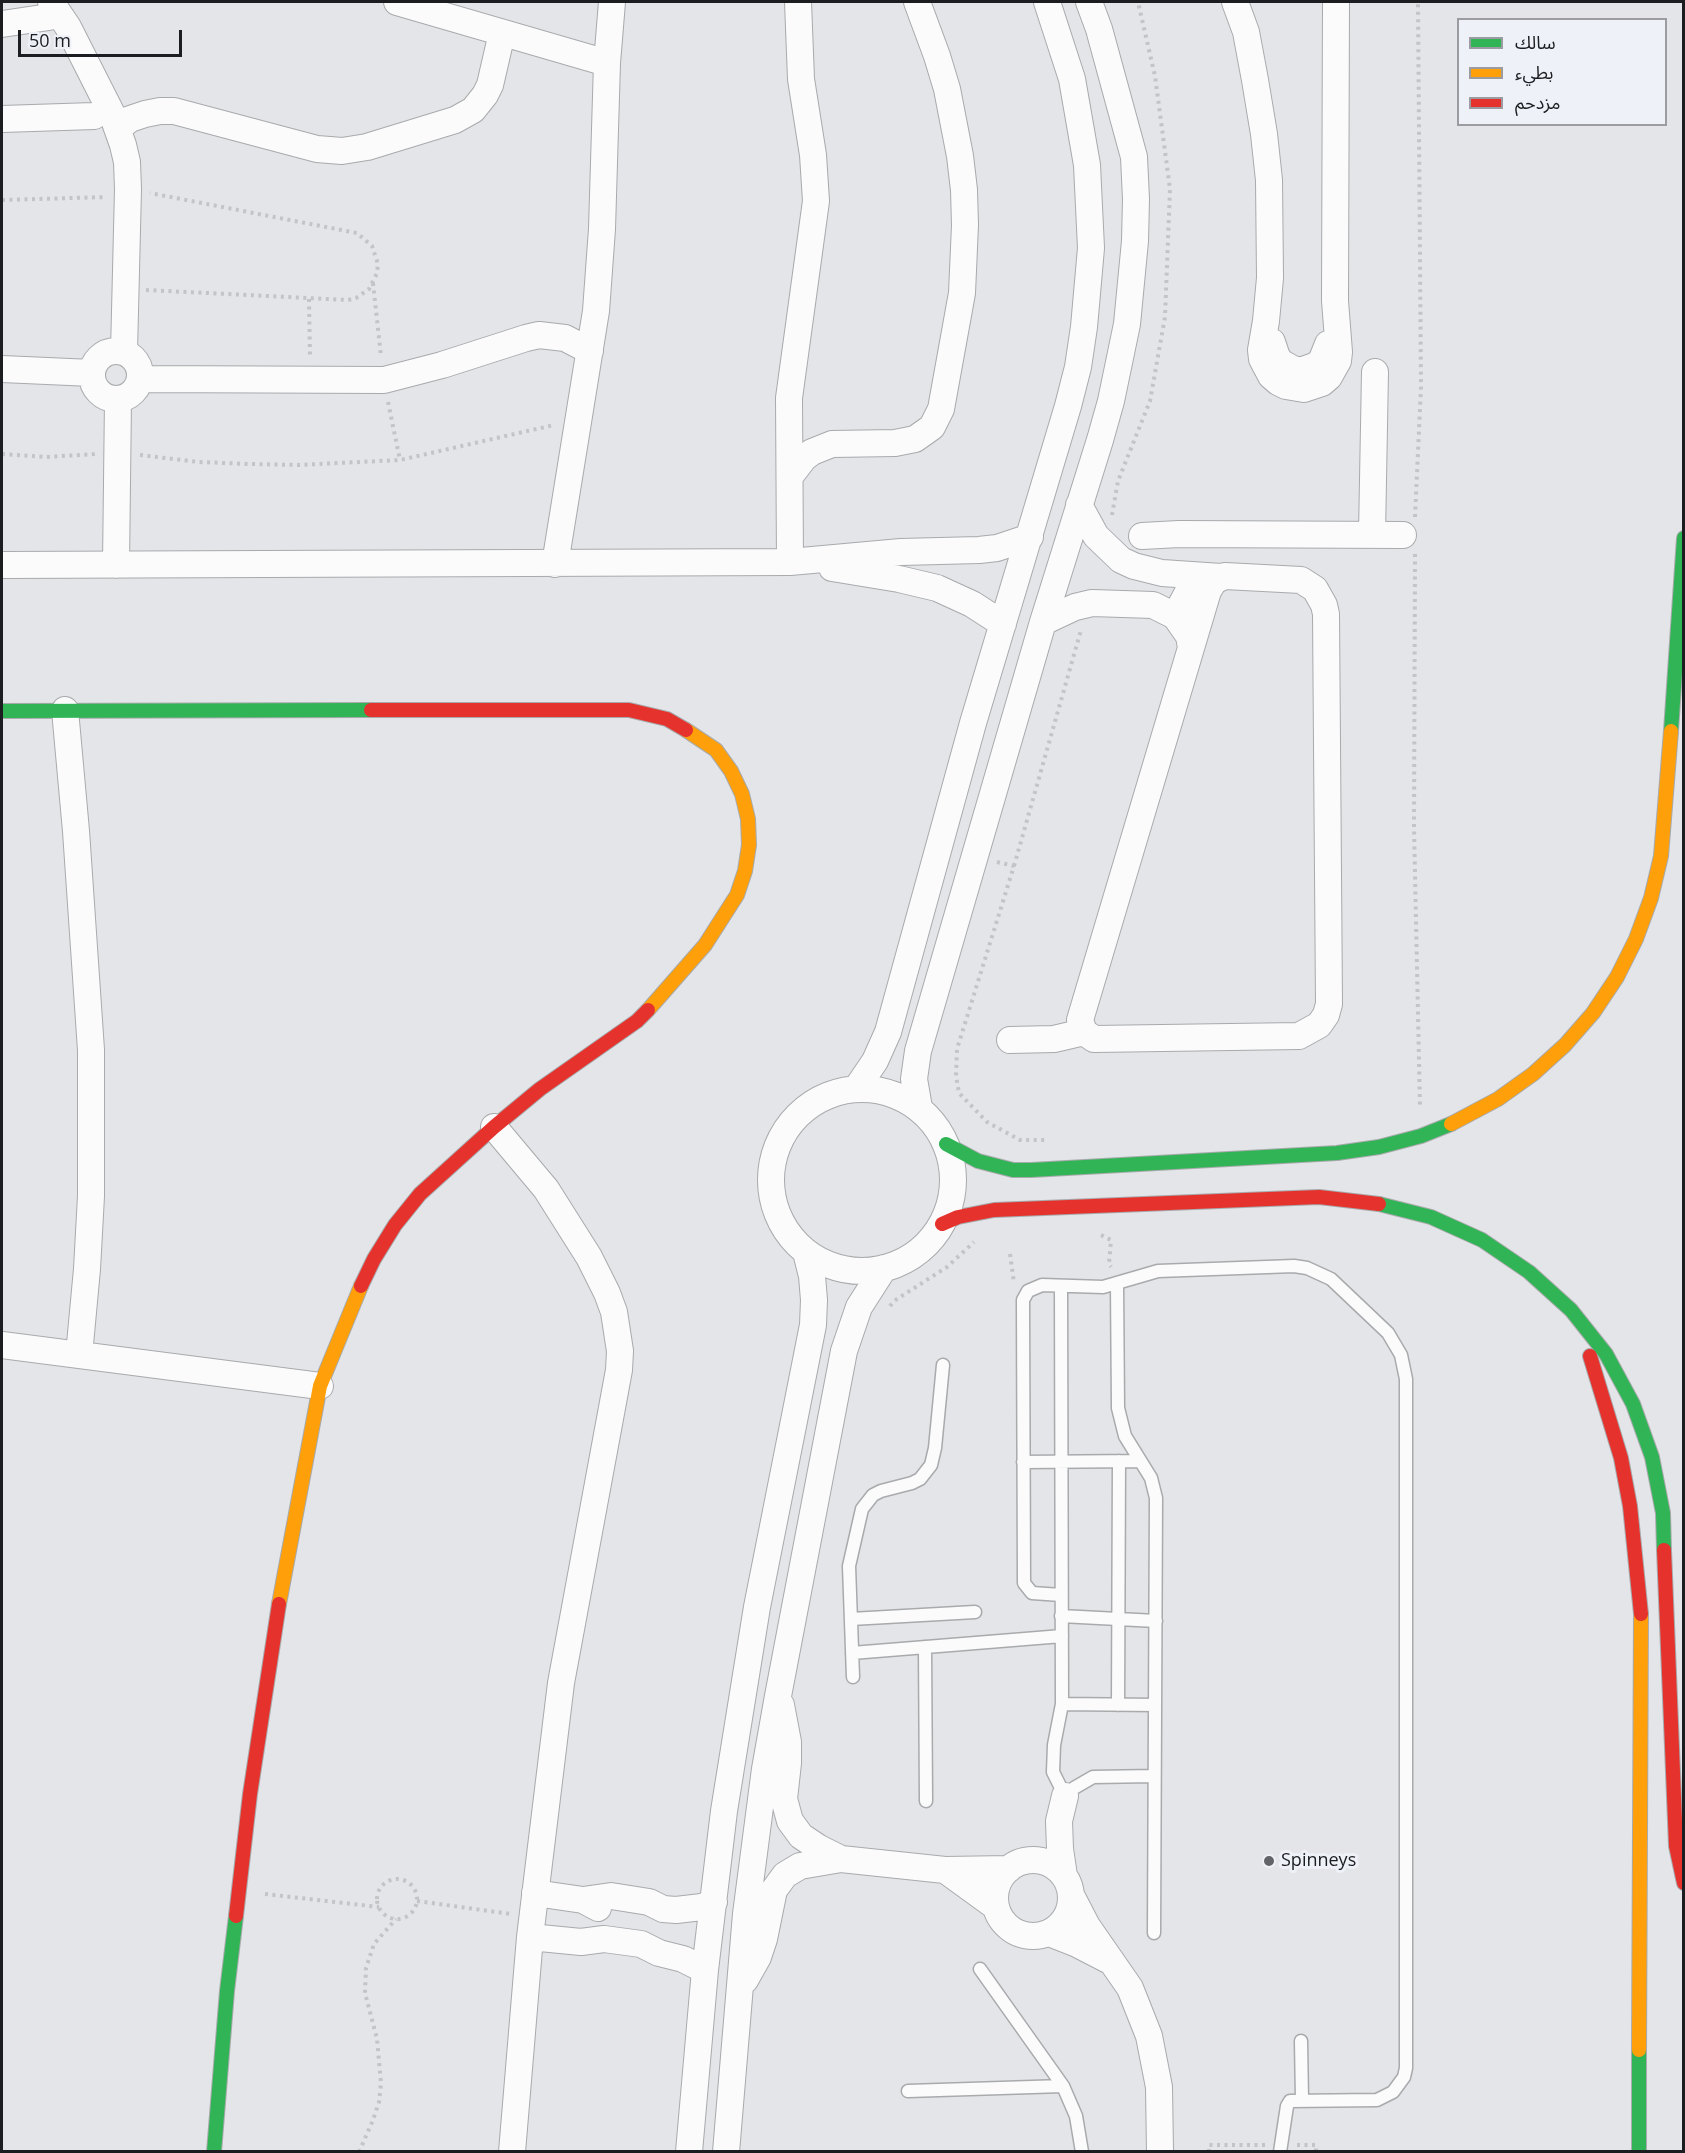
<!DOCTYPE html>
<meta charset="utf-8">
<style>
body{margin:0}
#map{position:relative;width:1685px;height:2153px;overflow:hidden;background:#e3e5e8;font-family:"Open Sans","Noto Sans Arabic",sans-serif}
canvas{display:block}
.frame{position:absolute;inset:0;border:3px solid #1c1d20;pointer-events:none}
.legend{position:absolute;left:1457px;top:18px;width:210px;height:108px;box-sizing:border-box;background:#eef1f8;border:2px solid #9a9ca2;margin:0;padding:8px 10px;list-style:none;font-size:18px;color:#1c1d20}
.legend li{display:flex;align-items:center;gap:12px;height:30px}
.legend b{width:30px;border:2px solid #9a9ca2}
.scale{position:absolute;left:18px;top:30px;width:164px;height:27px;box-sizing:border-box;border:3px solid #1c1d20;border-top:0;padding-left:8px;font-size:18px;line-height:21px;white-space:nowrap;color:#1c1d20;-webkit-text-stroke:4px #eef1f8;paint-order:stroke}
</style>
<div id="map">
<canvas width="1685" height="2153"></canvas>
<div class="frame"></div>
<ul class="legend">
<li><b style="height:8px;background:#30b455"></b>سالك</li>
<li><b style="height:8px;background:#ff9f0a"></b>بطيء</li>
<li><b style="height:8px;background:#e5322d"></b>مزدحم</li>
</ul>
<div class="scale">50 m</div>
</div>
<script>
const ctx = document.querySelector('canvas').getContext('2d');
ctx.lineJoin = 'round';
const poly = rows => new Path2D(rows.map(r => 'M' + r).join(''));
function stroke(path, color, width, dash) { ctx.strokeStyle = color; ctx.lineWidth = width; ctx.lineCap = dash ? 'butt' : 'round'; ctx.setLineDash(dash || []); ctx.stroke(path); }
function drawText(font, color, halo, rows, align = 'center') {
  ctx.font = font + ' "Open Sans",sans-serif'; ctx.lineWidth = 6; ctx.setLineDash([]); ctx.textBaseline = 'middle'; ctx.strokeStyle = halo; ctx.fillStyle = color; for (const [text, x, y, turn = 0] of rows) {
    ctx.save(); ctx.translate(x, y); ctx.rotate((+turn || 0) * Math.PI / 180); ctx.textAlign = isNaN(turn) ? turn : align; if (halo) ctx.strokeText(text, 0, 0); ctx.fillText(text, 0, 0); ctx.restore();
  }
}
const lane = poly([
 [1117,1284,1118,1408,1125,1436,1151,1478,1156,1498,1154,1933],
 [1061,1286,1062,1704,1054,1745,1053,1772,1065,1796,1074,1788,1093,1777,1154,1776],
 [1023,1462,1140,1461],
 [1061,1595,1032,1593,1024,1583,1023,1305,1023,1300,1028,1291,1042,1285,1103,1287,1158,1271,1294,1266,1307,1268,1331,1279,1388,1333,1401,1355,1406,1379,1406,2068,1404,2077,1393,2092,1377,2100,1290,2101,1287,2106,1280,2152],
 [1061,1616,1156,1621],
 [851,1619,975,1612],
 [925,1647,926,1801],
 [852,1653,1062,1636],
 [853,1677,849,1566,862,1509,873,1495,881,1491,912,1483,920,1479,931,1465,935,1448,943,1365],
 [1062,1704,1155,1705],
 [1118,1705,1119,1461],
 [980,1969,1063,2086,1076,2116,1082,2152],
 [1301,2041,1302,2100],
 [908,2091,1063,2086]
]);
const street = poly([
 [51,2,68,27,112,114,123,145,127,162,128,189,124,352],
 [397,2,607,63],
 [1235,2,1246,32,1255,80,1264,134,1269,180,1270,278,1266,321,1261,350,1262,359,1271,376,1278,382,1286,386,1304,389,1322,383,1329,377,1338,361,1339,352,1335,301,1336,2],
 [2,24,49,17],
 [2,119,94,116],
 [118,128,130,119,145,114,160,111,174,111,317,149,342,151,367,147,455,120,473,110,485,95,490,85,502,33],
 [1272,342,1277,357,1282,363,1295,370,1303,370,1317,365,1322,359,1328,344],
 '92 375a24 24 0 1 1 48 0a24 24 0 1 1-48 0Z',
 [2,369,92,373],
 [140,379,384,380,442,365,526,338,539,335,565,338,590,351],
 [791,475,804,458,812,452,832,444,895,443,915,439,932,427,941,409,962,293,965,225,964,190,960,156,947,89,937,56,917,2],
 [1079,505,1096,536,1121,560,1134,566,1162,573,1221,577],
 [1372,534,1375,372],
 [1142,536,1179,534,1403,535],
 [790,562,789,398,816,201,813,155,801,79,798,2],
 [555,564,596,311,602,229,607,63,612,2],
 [2,565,790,562,901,552,979,550,997,548,1030,537],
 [116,565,118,399],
 [832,568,899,579,937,588,972,604,1003,624],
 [1225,576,1301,580,1315,589,1324,605,1326,614,1329,1004,1326,1015,1319,1025,1299,1036,1094,1039,1084,1032,1080,1020,1208,591,1214,581,1225,576],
 [1175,616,1188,592,1190,575],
 [1043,622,1075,607,1092,603,1153,605,1175,616,1189,636,1191,648],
 [65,710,76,831,91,1050,91,1196,87,1269,79,1355],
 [1010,1040,1054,1039,1084,1032],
 [856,1089,875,1061,888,1032,973,723,1068,406,1078,367,1084,327,1091,248,1087,165,1072,79,1047,2],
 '771 1180a91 91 0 1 1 182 0a91 91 0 1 1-182 0Z',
 [919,1108,914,1079,918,1051,1043,622,1100,440,1111,401,1127,324,1135,241,1136,199,1134,157,1099,29,1089,2],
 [494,1127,546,1189,589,1257,607,1293,614,1312,620,1351,619,1370,561,1683,530,1937,512,2152],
 [2,1345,320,1386],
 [781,1705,788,1742,788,1763,784,1799,790,1821,801,1836,819,1848,841,1859],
 '995 1898a38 38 0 1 1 76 0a38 38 0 1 1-76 0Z',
 [945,1870,996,1907],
 [1064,1876,1060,1849,1059,1821,1065,1796],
 [535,1893,583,1900,598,1908],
 [1072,1897,1087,1926,1130,1988,1149,2036,1159,2087,1160,2152],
 [583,1900,611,1896,649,1902,663,1909,676,1910,702,1907,714,1902],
 [1049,1933,1077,1944,1108,1960],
 [530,1937,581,1942,604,1939,641,1944,659,1953,683,1959,705,1970],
 [745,1980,758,1957,764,1939,774,1890,785,1875,800,1866,841,1859,945,1870,1009,1869],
 [689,2152,705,1970,724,1811,757,1607,813,1325,814,1300,812,1276,806,1252],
 [726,2152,746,1914,765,1769,778,1696,844,1351,859,1307,884,1268]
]);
const fast = poly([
 [2,711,371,710],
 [1671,731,1684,538],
 [946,1144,978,1161,1013,1170,1031,1170,1337,1153,1379,1147,1421,1136,1451,1124],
 [1379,1204,1431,1217,1482,1240,1529,1272,1571,1310,1606,1354,1633,1404,1652,1457,1663,1513,1664,1550],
 [214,2152,227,1991,236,1916],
 [1639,2152,1639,2050]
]);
const slow = poly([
 [648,1010,705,945,737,895,745,871,749,845,748,819,742,794,731,771,716,750,686,730],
 [1451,1124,1498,1099,1533,1074,1565,1045,1593,1013,1617,977,1636,939,1651,898,1661,856,1671,731],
 [279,1604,320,1386,361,1286],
 [1639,2050,1641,1614]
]);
const jam = poly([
 [371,710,629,710,667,719,686,730],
 [942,1224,958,1217,994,1210,1319,1197,1379,1204],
 [361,1286,374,1259,395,1225,420,1194,494,1127,540,1089,637,1021,648,1010],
 [1590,1356,1621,1458,1630,1506,1641,1614],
 [1664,1550,1676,1846,1684,1883],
 [236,1916,250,1794,279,1604]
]);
stroke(lane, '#a8aaac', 15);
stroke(street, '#a8aaac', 28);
stroke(fast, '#a8aaac', 16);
stroke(slow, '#a8aaac', 16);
stroke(jam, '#a8aaac', 16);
stroke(poly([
 [2,200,107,197],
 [373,283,381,356],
 [146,290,348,300,356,298,369,289,377,273,378,264,372,246,357,233,150,193],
 [309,299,310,357],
 [388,402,400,460],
 [2,454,45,457,97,454],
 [140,455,199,462,249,464,299,465,400,460,554,425],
 [1112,515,1118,481,1150,401,1165,317,1170,189,1155,76,1138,2],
 [1415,517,1421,387,1418,2],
 [1415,554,1414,827,1420,1108],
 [997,862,1014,866,957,1049,956,1076,959,1093,987,1122,1020,1140,1047,1140],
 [1014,866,1081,630],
 [1101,1235,1111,1240,1109,1264,1111,1267],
 [1010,1254,1014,1283],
 [890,1306,894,1301,947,1267,974,1242],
 '377 1899a20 20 0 1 1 40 0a20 20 0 1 1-40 0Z',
 [265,1894,379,1907],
 [417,1901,511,1914],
 [1297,2145,1316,2145,1316,2152],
 [359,2152,373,2120,379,2102,381,2083,377,2039,365,1993,366,1968,374,1944,396,1919],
 [1209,2152,1209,2145,1265,2145]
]), '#c3c4c5', 4, [3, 4.5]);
stroke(lane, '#fbfbfc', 12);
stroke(street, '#fbfbfc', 26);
stroke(fast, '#30b455', 14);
stroke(slow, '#ff9f0a', 14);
stroke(jam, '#e5322d', 14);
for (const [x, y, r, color] of [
 [1269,1861,6,"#626366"]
]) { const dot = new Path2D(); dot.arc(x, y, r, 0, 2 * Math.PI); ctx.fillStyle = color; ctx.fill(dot); stroke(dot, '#eef1f8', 2); }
drawText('18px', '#1c1d20', '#eef1f8', [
 ["Spinneys",1281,1861]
], 'left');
</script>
